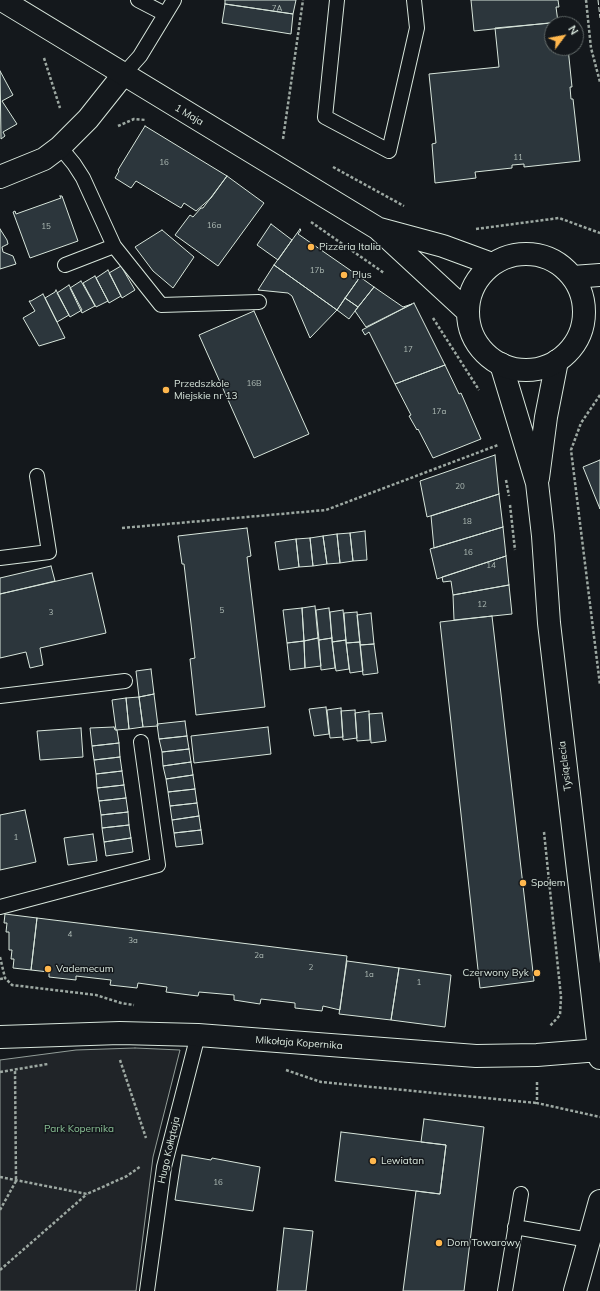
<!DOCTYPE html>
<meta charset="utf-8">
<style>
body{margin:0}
#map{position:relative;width:600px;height:1291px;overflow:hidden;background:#14181c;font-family:Mulish,sans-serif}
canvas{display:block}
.north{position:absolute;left:544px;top:16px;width:40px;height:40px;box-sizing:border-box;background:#14181c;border:1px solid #626a69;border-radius:50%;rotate:58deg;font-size:11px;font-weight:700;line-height:16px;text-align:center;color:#d8e6dc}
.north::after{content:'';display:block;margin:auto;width:14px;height:18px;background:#ffb74d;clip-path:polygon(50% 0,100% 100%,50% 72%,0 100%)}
</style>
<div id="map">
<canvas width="600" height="1291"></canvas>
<div class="north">N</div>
</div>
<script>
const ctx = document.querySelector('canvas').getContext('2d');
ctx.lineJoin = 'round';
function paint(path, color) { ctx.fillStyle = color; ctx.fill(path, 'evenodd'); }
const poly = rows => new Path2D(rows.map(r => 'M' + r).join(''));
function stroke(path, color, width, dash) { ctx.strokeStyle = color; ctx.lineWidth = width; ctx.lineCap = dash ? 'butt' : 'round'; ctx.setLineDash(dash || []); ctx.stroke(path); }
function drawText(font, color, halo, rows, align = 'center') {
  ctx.font = font + ' Mulish,sans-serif'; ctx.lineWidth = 3; ctx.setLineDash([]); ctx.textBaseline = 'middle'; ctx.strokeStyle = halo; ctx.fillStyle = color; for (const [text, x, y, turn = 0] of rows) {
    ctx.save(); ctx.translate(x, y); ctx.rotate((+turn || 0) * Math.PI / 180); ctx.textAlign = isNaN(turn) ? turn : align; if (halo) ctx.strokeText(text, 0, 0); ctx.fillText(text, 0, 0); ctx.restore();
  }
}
const green = poly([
 [135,1048,180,1050,153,1157,136,1291,0,1291,0,1060,76,1050,135,1048]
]);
paint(green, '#202428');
stroke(green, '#939e99', 1);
const building = poly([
 [225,0,296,0,293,14,225,4,225,0],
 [471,0,558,0,559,7,556,7,558,22,474,31,471,0],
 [225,4,293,14,291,34,222,23,225,4],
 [563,22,563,24,552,24,552,48,568,48,572,87,570,87,571,99,573,99,580,161,524,167,524,164,512,165,512,168,475,172,476,178,435,183,432,144,436,143,429,74,499,67,495,28,563,22],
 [0,71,13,95,2,101,17,124,3,132,5,136,1,139,0,71],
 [145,126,227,176,211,198,196,211,184,203,181,208,136,181,131,188,115,178,119,171,118,170,145,126],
 [227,176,264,203,218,266,175,235,190,215,193,217,201,208,203,208,227,176],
 [60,196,62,196,78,241,30,258,13,212,15,211,16,214,61,198,60,196],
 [271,224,292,240,278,260,257,245,271,224],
 [0,229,7,240,8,244,2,247,3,252,13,256,16,264,0,269,0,229],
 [300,229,301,230,298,234,360,277,337,310,274,265,300,229],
 [162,230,194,257,173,288,153,271,135,247,162,230],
 [274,265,337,310,310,338,292,296,288,293,258,290,274,265],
 [121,266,135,290,122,298,109,273,121,266],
 [108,270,121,296,109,303,96,278,108,270],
 [95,276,108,301,96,307,83,283,95,276],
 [360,277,374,287,358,307,345,298,360,277],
 [81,281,95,306,82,313,70,288,81,281],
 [69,285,82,310,70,317,57,293,69,285],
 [374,287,403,307,412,304,366,327,355,311,374,287],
 [56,290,69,315,57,322,45,298,55,292,56,290],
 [43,294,65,338,39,346,23,318,35,311,29,301,31,301,43,294],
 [345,298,358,307,349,319,337,310,345,298],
 [414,303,445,365,395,384,369,332,365,335,362,330,414,303],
 [254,311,309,434,254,458,199,335,254,311],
 [445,365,459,394,461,393,481,439,433,458,418,429,417,430,409,416,411,415,395,384,445,365],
 [495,455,499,494,427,517,420,481,495,455],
 [600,460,600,509,583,467,600,460],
 [499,494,503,527,434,548,431,516,499,494],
 [503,527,506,556,437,579,430,549,503,527],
 [247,528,251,556,247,557,265,707,196,715,190,659,195,658,184,564,182,564,178,536,247,528],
 [365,531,367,560,353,561,350,533,365,531],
 [350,533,353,561,340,563,337,534,350,533],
 [337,534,340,563,327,564,323,536,337,534],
 [323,536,327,564,313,566,310,538,323,536],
 [310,538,313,566,299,567,296,539,310,538],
 [296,539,299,567,279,570,275,542,296,539],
 [506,556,509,585,453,595,451,581,443,582,442,577,506,556],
 [51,566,55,581,0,594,0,578,51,566],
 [92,573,106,633,40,648,43,665,30,668,26,652,0,658,0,594,92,573],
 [509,585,512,614,454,620,453,595,509,585],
 [315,606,318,638,304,641,302,608,315,606],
 [302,608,304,641,287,643,283,610,302,608],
 [329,608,332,638,319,640,316,610,329,608],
 [343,610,346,640,332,642,330,612,343,610],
 [357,612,360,642,346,643,344,613,357,612],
 [371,613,374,644,360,645,357,615,371,613],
 [492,616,534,981,480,988,440,622,492,616],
 [318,638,321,666,305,668,304,641,318,638],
 [332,638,335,668,321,670,319,640,332,638],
 [346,640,349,669,336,671,332,642,346,640],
 [304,641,305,668,290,670,287,643,304,641],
 [360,642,363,671,350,673,346,643,360,642],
 [374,644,378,673,363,675,360,645,374,644],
 [151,669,154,694,139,697,136,671,151,669],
 [154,694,158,726,143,727,139,697,154,694],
 [139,697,143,727,129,729,126,698,139,697],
 [126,698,129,729,116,730,112,700,126,698],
 [326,707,329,734,314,736,309,709,326,707],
 [341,708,343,737,330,738,327,710,341,708],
 [355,710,357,738,343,740,341,711,355,710],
 [369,711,370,740,357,741,355,713,369,711],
 [382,713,386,741,371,743,369,714,382,713],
 [185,721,187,736,159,739,157,724,185,721],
 [114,727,115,730,117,730,119,743,92,746,90,728,114,727],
 [268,727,271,754,194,763,191,736,268,727],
 [81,728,83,757,40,760,37,731,81,728],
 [187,736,189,749,162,752,159,739,187,736],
 [119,743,120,757,94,760,92,746,119,743],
 [189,749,191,762,163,766,162,752,189,749],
 [120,757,122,771,96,774,94,760,120,757],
 [191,762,193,775,166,779,163,766,191,762],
 [122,771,124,785,97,788,96,774,122,771],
 [193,775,195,789,168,792,166,779,193,775],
 [124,785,126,798,99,801,97,788,124,785],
 [195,789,197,803,170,806,168,792,195,789],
 [126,798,128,812,101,815,99,801,126,798],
 [197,803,199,816,172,820,170,806,197,803],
 [25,810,36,862,0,870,0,815,25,810],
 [128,812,129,825,102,828,101,815,128,812],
 [199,816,201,830,174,833,172,820,199,816],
 [129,825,131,838,104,842,102,828,129,825],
 [201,830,203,844,176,847,174,833,201,830],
 [93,834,97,861,68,865,64,838,93,834],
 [131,838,133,852,106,856,104,842,131,838],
 [5,914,37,918,31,970,13,968,14,959,11,959,12,950,9,950,9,932,6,932,7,923,4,923,5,914],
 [37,918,347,956,340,1010,323,1006,322,1011,295,1008,295,1003,261,999,260,1004,234,1000,234,995,199,992,198,996,166,992,167,987,138,983,137,988,110,985,111,980,76,976,76,980,49,977,49,972,31,970,37,918],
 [347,961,399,968,391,1020,339,1014,347,961],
 [399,968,451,975,445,1027,391,1020,399,968],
 [424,1119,484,1127,464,1291,403,1291,416,1191,440,1194,446,1145,421,1142,424,1119],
 [341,1132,446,1145,440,1194,335,1181,341,1132],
 [182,1155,211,1160,212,1158,260,1167,253,1211,175,1200,182,1155],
 [284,1228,313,1231,306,1291,277,1291,284,1228]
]);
paint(building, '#2c363c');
stroke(building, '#d8e6dc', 1);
const service = poly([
 [138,0,165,14],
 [337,0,325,117,389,151,417,28,414,0],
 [123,75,140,56,174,0],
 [60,147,74,164,83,178,114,246,161,305,259,302],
 [65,265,114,246],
 [0,558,49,552,37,476],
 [0,696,125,681],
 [0,907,158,865,141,742],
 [515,1227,589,1240],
 [147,1291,164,1167,198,1035],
 [505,1291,521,1194]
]);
const minor = poly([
 [0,177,44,159,60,147,88,119,123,75],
 [501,364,537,483,543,536,549,623,600,1058],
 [538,478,546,417,557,361],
 [0,1037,120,1033,198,1035,476,1056,537,1055,600,1050],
 [575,1291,600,1201]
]);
const tertiary = poly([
 [2,0,377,228,468,312],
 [380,229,443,246,492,264],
 '468 312a58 58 0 1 1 116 0a58 58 0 1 1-116 0Z',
 [573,277,600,275]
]);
stroke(service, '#d8e6dc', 16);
stroke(minor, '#d8e6dc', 24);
stroke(tertiary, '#d8e6dc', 24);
stroke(poly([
 [586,0,591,48,600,82],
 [44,58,60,108],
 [118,126,134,119,146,120],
 [283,139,303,0],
 [333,167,404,206],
 [311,222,384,273],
 [476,229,559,218,600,233],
 [433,318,479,390],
 [600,395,581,423,571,450,600,685],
 [506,480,509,496],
 [510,505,515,550],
 [122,528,326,510,498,445],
 [544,832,561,997,560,1015,550,1026],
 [0,957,5,978,12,985,96,995,121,1003,134,1005],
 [0,979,5,978],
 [120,1060,146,1138],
 [286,1070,321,1082,537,1103],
 [0,1072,48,1064],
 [537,1082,537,1103,600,1117],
 [0,1177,87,1194,127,1176,141,1166],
 [0,1210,16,1181,15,1070],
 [0,1270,87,1194]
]), '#9da8a2', 2.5, [3, 2]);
stroke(service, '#14181c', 14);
stroke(minor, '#14181c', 22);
stroke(tertiary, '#14181c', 22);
stroke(poly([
 [598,0,600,18]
]), '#d8e6dc', 1, [5, 2]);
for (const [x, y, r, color] of [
 [311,247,4,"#ffb74d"],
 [344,275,4,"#ffb74d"],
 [166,390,4,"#ffb74d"],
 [523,883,4,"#ffb74d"],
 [48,969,4,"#ffb74d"],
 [537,973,4,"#ffb74d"],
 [373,1161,4,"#ffb74d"],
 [439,1243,4,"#ffb74d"]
]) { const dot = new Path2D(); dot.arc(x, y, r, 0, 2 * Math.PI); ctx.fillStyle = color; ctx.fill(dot); stroke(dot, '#14181c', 1.5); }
drawText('8px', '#adbab4', null, [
 ["7A",277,9],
 ["11",518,158],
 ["16",164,163],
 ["16a",214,226],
 ["15",46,227],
 ["17b",317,271],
 ["17",408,350],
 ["16B",254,384],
 ["17a",439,412],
 ["20",460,487],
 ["18",467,522],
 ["16",468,553],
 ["14",491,566],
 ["12",482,605],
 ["5",222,611],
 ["3",51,613],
 ["1",16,838],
 ["4",70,935],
 ["3a",133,941],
 ["2a",259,956],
 ["2",311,968],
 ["1a",369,975],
 ["1",419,983],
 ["16",218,1183]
]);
drawText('10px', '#d8e6dc', '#14181c', [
 ["1 Maja",189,115,31],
 ["Tysiąclecia",565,766,-97],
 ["Mikołaja Kopernika",299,1043,4],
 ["Hugo Kołłątaja",169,1150,-77]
]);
drawText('10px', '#d8e6dc', '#14181c', [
 ["Pizzeria Italia",319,247],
 ["Plus",352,275],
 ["Przedszkole",174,384],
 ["Miejskie nr 13",174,396],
 ["Społem",531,883],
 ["Vademecum",56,969],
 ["Czerwony Byk",529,973,"right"],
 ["Lewiatan",381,1161],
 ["Dom Towarowy",447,1243]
], 'left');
drawText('10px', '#8ac095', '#14181c', [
 ["Park Kopernika",79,1129]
]);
</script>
